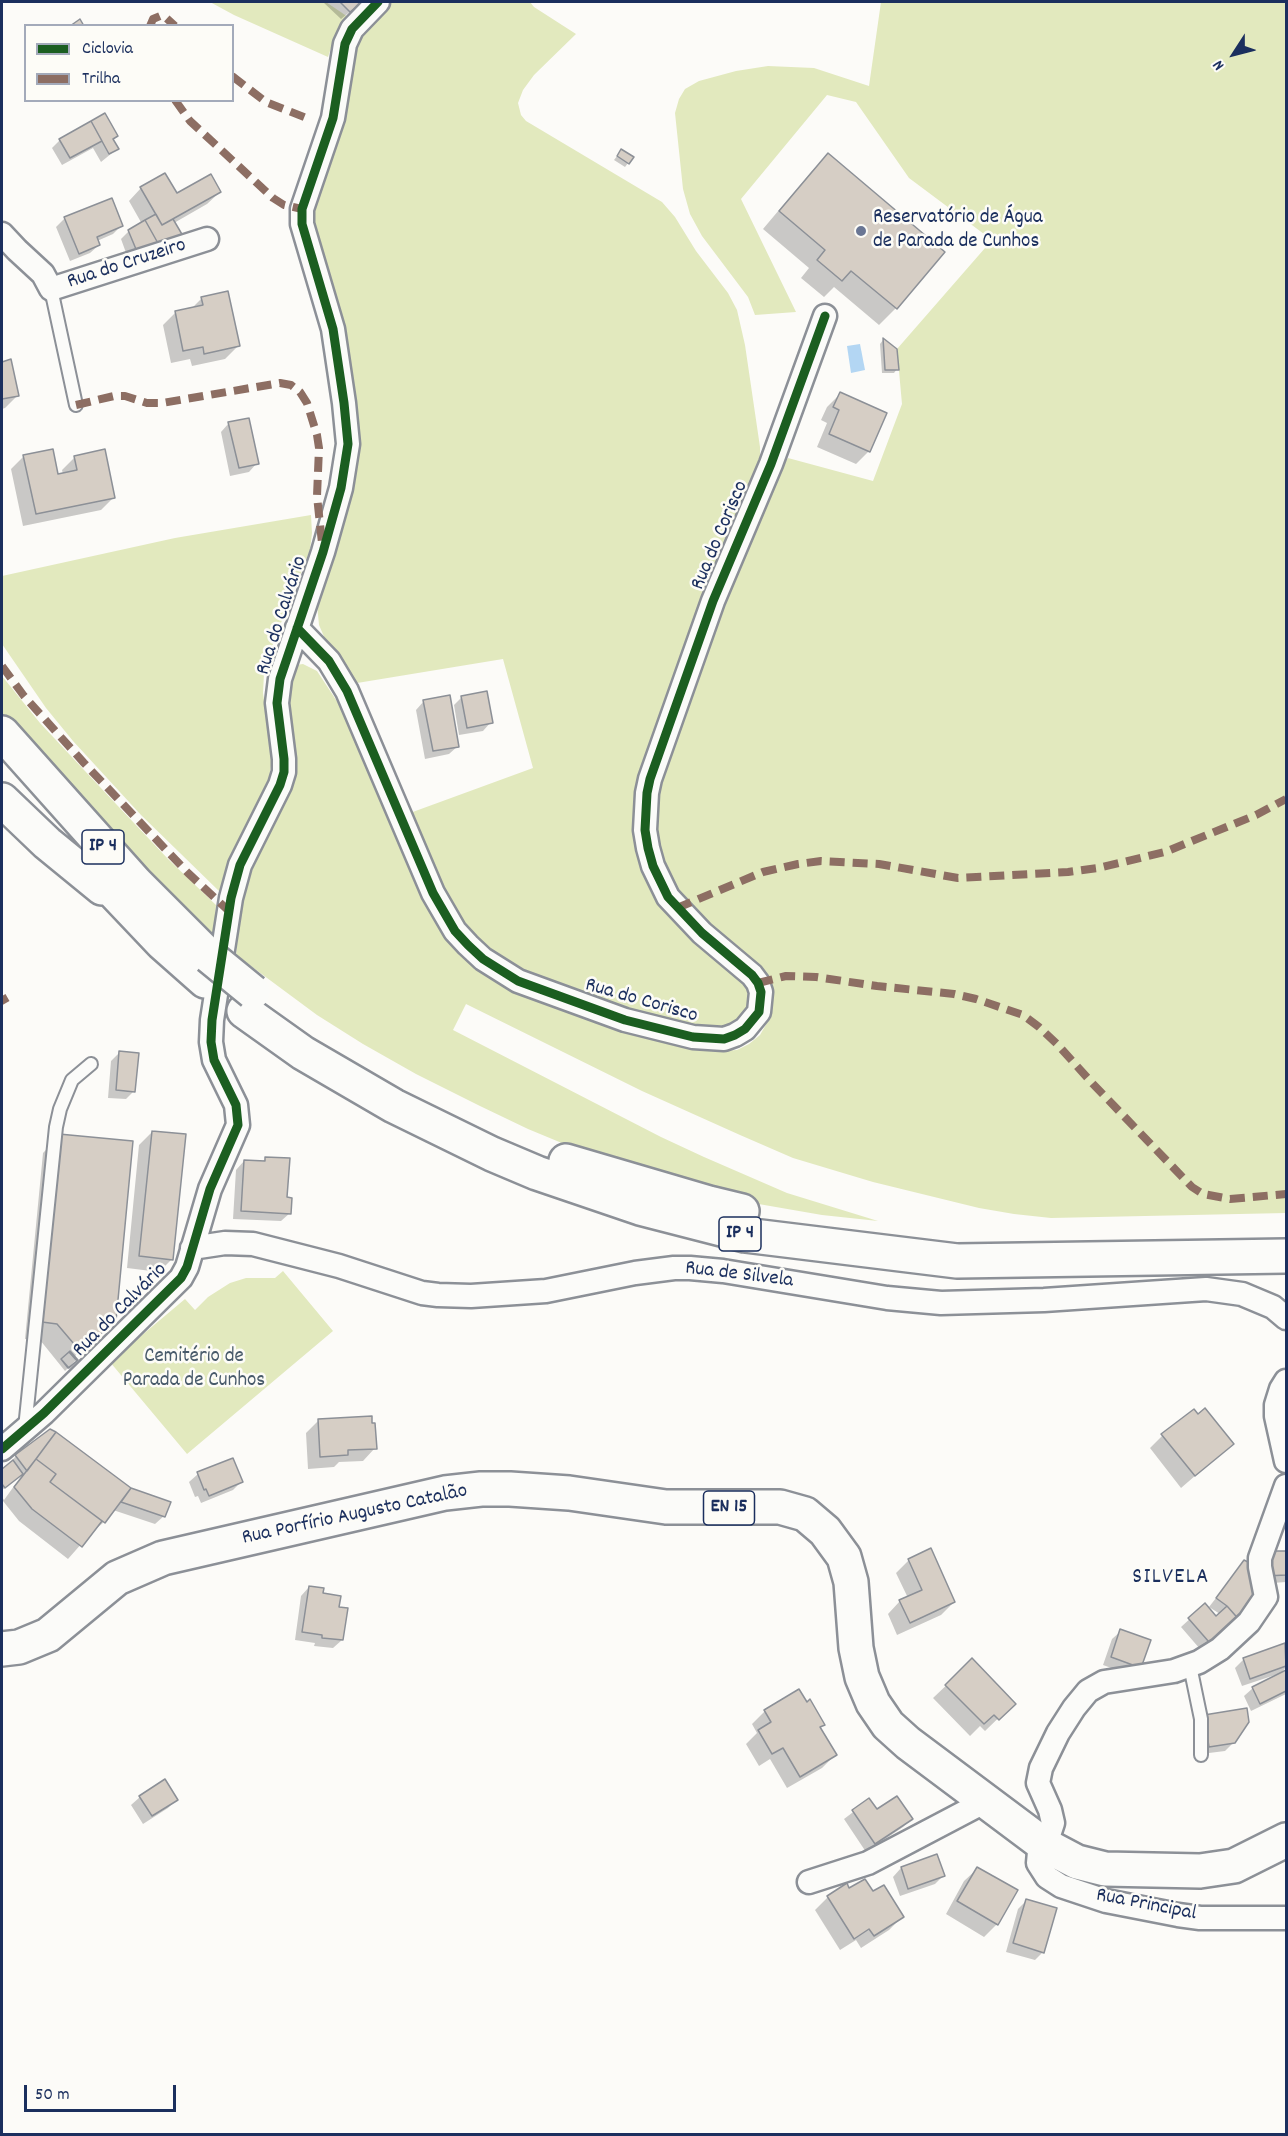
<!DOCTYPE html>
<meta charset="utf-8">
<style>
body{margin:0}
#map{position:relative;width:1288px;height:2136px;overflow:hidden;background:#fcfbf8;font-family:Dekko,sans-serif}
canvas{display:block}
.frame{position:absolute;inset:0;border:3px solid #1b2f5e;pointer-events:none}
.legend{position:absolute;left:24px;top:24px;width:210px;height:78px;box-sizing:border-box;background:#fdfcf7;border:2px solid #a3aaba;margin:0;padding:8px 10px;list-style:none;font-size:18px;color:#1b2f5e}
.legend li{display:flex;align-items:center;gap:12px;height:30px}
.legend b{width:30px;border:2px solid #a3aaba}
.north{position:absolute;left:1204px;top:24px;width:60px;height:60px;-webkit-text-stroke:4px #fdfcf7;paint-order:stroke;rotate:234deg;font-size:16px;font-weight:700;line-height:24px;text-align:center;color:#1b2f5e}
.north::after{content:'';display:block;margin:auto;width:21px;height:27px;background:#1b2f5e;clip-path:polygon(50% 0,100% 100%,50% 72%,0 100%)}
.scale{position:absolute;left:24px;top:2085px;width:152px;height:27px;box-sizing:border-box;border:3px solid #1b2f5e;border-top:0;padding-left:8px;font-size:18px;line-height:21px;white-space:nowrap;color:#1b2f5e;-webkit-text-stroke:4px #fdfcf7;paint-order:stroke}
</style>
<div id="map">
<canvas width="1288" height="2136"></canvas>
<div class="frame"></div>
<ul class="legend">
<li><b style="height:8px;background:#1b5e20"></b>Ciclovia</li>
<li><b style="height:8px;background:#8d6e63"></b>Trilha</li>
</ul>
<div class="north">N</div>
<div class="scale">50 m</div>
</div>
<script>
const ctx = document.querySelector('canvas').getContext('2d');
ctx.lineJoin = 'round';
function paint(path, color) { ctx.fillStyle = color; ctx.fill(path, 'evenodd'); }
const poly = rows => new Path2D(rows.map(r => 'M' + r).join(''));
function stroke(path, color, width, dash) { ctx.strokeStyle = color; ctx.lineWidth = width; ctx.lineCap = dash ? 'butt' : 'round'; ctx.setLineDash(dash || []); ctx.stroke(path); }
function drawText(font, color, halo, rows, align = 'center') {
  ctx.font = font + ' Dekko,sans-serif'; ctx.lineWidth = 5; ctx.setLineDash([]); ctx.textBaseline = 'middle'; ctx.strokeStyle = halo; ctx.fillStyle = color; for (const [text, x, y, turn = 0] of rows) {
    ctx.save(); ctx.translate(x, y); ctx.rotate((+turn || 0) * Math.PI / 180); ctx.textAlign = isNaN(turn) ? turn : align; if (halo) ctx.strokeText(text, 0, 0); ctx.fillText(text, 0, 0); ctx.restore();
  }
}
paint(poly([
 [210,2,326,2,348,17,335,36,328,57,234,15],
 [392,2,530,2,534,7,576,34,534,75,523,90,518,103,521,115,526,121,662,202,675,217,696,251,728,293,737,310,745,345,760,447,760,462,671,684,639,783,658,899,679,925,742,979,749,987,751,1004,740,1021,724,1029,675,1024,540,979,500,961,466,929,448,901,410,813,533,768,503,659,351,684,329,648,319,625,317,604,346,495,308,224,344,67,369,17],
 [881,2,1286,3,1286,1213,1051,1218,1014,1214,979,1208,873,1182,793,1158,740,1135,642,1091,466,1004,453,1030,661,1137,704,1157,787,1193,878,1221,822,1215,747,1202,598,1158,528,1129,480,1106,416,1074,363,1044,317,1015,236,955,240,913,250,876,266,834,297,774,285,713,284,693,296,665,303,664,317,671,344,712,419,886,537,998,575,1014,636,1034,698,1049,720,1051,737,1050,749,1044,760,1035,768,1021,773,1005,771,991,718,933,682,897,672,881,662,860,656,826,656,806,661,780,716,616,774,479,788,458,873,481,902,404,897,349,992,240,909,178,856,102,827,95,741,199,796,312,755,315,748,297,702,236,690,214,683,189,675,113,679,99,685,89,699,81,736,71,768,66,814,68,869,86],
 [311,515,312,533,310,550,275,638,264,674,263,693,272,758,269,781,265,792,242,833,220,892,141,815,73,741,46,708,2,644,2,576,175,538],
 [2,676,40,723,100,787,168,859,216,905,213,944,81,814,2,714],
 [283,1271,333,1331,187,1454,110,1362,185,1299,195,1310,208,1297,230,1283,246,1278,275,1278]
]), '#e2e9be');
paint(poly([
 [860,344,865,370,851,373,847,346]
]), '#b3d6f3');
paint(poly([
 [323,2,362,2,341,19],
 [60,140,111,140,117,149,101,162,93,148,62,165,52,148],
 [621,151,628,163,625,167,614,160],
 [828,155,943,252,896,308,879,325,834,287,824,297,801,278,809,268,763,229,811,172],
 [141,188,176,195,220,192,207,204,174,223,129,261,121,239,129,231,142,224,129,201],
 [65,218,121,226,113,234,97,241,99,245,90,253,70,261,56,227],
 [202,298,238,346,225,359,192,366,190,359,171,363,163,325,176,312,191,309],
 [883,340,896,350,897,369,894,373,882,373,880,344],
 [10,361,18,395,5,408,2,409,2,363],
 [840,394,869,451,856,464,817,447,827,423,821,420,827,407],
 [229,423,257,463,249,472,230,476,221,432],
 [24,456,57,476,63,474,62,470,75,457,114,497,101,510,23,526,11,469],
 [462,697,491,722,483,731,459,735,454,705],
 [424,701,458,746,449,754,425,759,416,710],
 [120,1052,134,1091,126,1099,108,1098,111,1061],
 [152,1132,172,1259,159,1272,127,1268,139,1145],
 [60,1135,114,1320,74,1357,76,1360,65,1371,40,1340,25,1339,43,1153],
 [266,1158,286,1199,290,1213,281,1221,233,1219,236,1170,244,1161,262,1162],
 [319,1420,371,1425,375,1448,363,1461,339,1462,334,1467,308,1469,306,1433],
 [50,1430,129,1489,125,1494,126,1495,164,1516,155,1524,113,1510,104,1522,90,1534,68,1559,19,1521,3,1501,2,1503,2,1497,4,1500,22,1475,2,1490,2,1471,16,1456],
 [1162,1436,1232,1444,1181,1488,1150,1448],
 [198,1474,241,1482,233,1490,201,1503,198,1496,195,1497,189,1482],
 [1267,1552,1286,1553,1286,1582,1259,1584],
 [909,1560,954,1602,941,1615,897,1635,888,1614,900,1601,908,1598,896,1573],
 [1244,1562,1241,1622,1222,1640,1217,1634,1200,1649,1181,1627,1205,1605,1216,1618,1220,1614,1209,1607],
 [309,1587,321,1594,337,1608,342,1640,333,1648,314,1646,315,1643,295,1640,301,1596],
 [1121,1631,1149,1641,1131,1675,1103,1665,1112,1639],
 [1284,1645,1286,1652,1286,1667,1281,1673,1242,1686,1235,1668,1243,1660],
 [972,1661,1013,1704,985,1731,980,1726,970,1736,933,1698],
 [1286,1672,1286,1694,1251,1711,1244,1696,1253,1688],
 [765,1711,823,1724,819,1728,835,1755,822,1768,787,1788,770,1759,759,1766,746,1744,757,1733,752,1724],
 [1196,1724,1234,1742,1225,1751,1201,1754],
 [140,1797,176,1800,168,1808,143,1824,131,1805],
 [869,1800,876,1811,911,1819,903,1827,866,1852,844,1819],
 [936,1856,943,1876,935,1884,900,1896,893,1877,901,1868],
 [977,1869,997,1924,984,1937,946,1914,964,1881],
 [846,1886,849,1891,873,1894,902,1917,889,1930,861,1948,856,1940,840,1950,815,1910,828,1897],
 [1026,1901,1043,1952,1035,1960,1006,1952,1018,1909]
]), '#0003');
const building = poly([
 [340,2,363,2,350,12,340,2],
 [80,19,84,26,70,26,80,19],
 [105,113,118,136,113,139,119,149,109,154,91,121,105,113],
 [91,121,102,141,70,158,59,139,91,121],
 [621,149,634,157,629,164,617,156,621,149],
 [828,153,945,252,897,309,851,271,842,281,817,260,825,250,779,211,828,153],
 [165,173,177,193,211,174,221,192,162,225,140,187,165,173],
 [112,198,123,226,97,237,100,245,79,254,64,217,112,198],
 [156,214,162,225,173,219,183,236,159,245,145,220,156,214],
 [145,220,159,245,138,254,128,230,145,220],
 [228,291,240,346,204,354,203,347,183,351,175,311,203,305,201,297,228,291],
 [883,338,897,349,899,370,885,370,883,338],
 [11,359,19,396,2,399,2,362,11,359],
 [840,392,887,413,870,452,829,434,839,410,833,407,840,392],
 [249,418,259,464,239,468,228,422,249,418],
 [53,449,58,474,77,470,74,456,105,449,115,498,36,514,23,455,53,449],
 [487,691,493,723,467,728,461,696,487,691],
 [450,695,459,747,433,751,423,700,450,695],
 [119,1051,139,1053,135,1092,116,1090,119,1051],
 [152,1131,186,1134,173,1260,139,1256,152,1131],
 [59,1134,133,1141,116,1321,80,1351,57,1324,42,1322,59,1134],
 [265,1157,290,1158,287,1197,292,1198,291,1214,241,1211,244,1160,265,1161,265,1157],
 [70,1351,78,1360,68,1368,61,1359,70,1351],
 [69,1352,77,1361,69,1368,61,1359,69,1352],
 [1205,1408,1234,1444,1195,1476,1161,1434,1194,1409,1198,1414,1205,1408],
 [372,1416,372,1423,375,1423,377,1449,348,1450,348,1455,320,1457,318,1419,372,1416],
 [50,1429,56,1432,27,1471,15,1455,50,1429],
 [56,1432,131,1488,105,1523,50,1482,56,1474,36,1459,56,1432],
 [233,1458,243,1482,209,1496,206,1489,204,1490,197,1472,233,1458],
 [36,1459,56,1474,50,1482,102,1521,82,1547,32,1509,14,1487,36,1459],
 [13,1460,23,1474,5,1488,2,1484,2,1469,13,1460],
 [131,1488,171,1502,165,1517,121,1502,131,1488],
 [931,1548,955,1602,910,1623,899,1600,922,1590,908,1559,931,1548],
 [1266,1551,1286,1551,1286,1575,1266,1576,1266,1551],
 [1244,1560,1254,1565,1262,1597,1242,1623,1227,1606,1216,1598,1244,1560],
 [309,1586,324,1588,323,1593,341,1596,339,1607,348,1608,343,1640,322,1638,322,1635,302,1632,309,1586],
 [1205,1603,1216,1616,1227,1606,1242,1623,1231,1633,1226,1627,1209,1642,1188,1618,1205,1603],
 [1120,1629,1151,1640,1141,1668,1111,1657,1120,1629],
 [1285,1643,1286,1666,1250,1679,1243,1658,1285,1643],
 [972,1658,1016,1704,999,1720,994,1715,984,1724,945,1685,972,1658],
 [1286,1670,1286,1691,1260,1704,1252,1687,1286,1670],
 [799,1689,807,1702,810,1699,825,1725,820,1727,837,1755,800,1777,783,1748,772,1754,758,1730,771,1722,764,1710,799,1689],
 [1247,1708,1249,1722,1235,1743,1209,1747,1204,1715,1247,1708],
 [165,1779,178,1800,152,1816,139,1796,165,1779],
 [897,1796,913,1819,875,1844,852,1810,869,1798,877,1809,897,1796],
 [937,1854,945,1876,908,1889,901,1867,937,1854],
 [977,1867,1018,1890,998,1925,957,1901,977,1867],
 [865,1879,873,1891,884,1885,904,1917,874,1936,869,1929,854,1939,827,1896,847,1883,849,1888,865,1879],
 [1026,1899,1057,1908,1044,1953,1013,1943,1026,1899]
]);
paint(building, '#d6cec5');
stroke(building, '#8c9097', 1.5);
const lane = poly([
 [51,289,76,405],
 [25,1428,56,1127,60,1109,72,1080,91,1064],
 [1190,1666,1201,1719,1201,1755]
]);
const street = poly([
 [2,234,17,250,43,274,51,289,207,239],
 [297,628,329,661,347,691,433,893,455,931,468,945,483,959,518,981,625,1020,693,1037,724,1039,735,1035,745,1029,759,1012,761,992,758,983,752,975,702,933,668,897,653,866,648,848,645,830,647,793,650,779,713,601,771,464,825,316],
 [192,1248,225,1243,253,1244,339,1266,422,1293,438,1295,471,1296,546,1291,635,1273,674,1268,690,1268,723,1271,887,1298,941,1303,1044,1300,1206,1289,1242,1294,1273,1307,1286,1318],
 [1286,1381,1281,1389,1276,1405,1276,1416,1286,1461],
 [2,1449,44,1413,181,1278,187,1267,210,1189,238,1125,236,1105,214,1060,211,1042,212,1020,231,898,240,865,280,785,284,772,284,759,277,703,280,679,323,552,341,488,348,444,344,403,333,329,302,224,302,209,333,118,345,44,352,29,378,2],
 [1286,1486,1260,1558,1260,1567,1266,1597,1249,1622,1220,1649,1199,1662,1174,1671,1104,1682,1088,1691,1074,1708,1058,1733,1041,1768,1038,1783,1050,1810,1053,1823,1049,1835,1039,1852,1038,1863,1047,1877,1061,1886,1106,1901,1178,1915,1200,1918,1286,1918],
 [809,1882,868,1863,986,1801]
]);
const primary = poly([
 [2,1649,19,1647,48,1635,117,1578,163,1558,445,1493,481,1489,510,1489,569,1493,666,1507,780,1507,805,1514,825,1531,844,1557,851,1582,856,1648,862,1677,873,1703,888,1725,908,1743,1043,1844,1077,1862,1105,1869,1200,1871,1234,1866,1286,1840]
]);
const highway = poly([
 [2,733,136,883,209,956],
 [2,800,47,843,102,888],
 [89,866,162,943,205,981],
 [244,1011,303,1053,394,1106,492,1154,537,1173,640,1208,745,1235,957,1261,1286,1256],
 [566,1161,709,1203,742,1211]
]);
stroke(lane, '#8c9097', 16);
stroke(street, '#8c9097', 27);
stroke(primary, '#8c9097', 38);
stroke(highway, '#8c9097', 38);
stroke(lane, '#fbfbf9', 12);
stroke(street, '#fbfbf9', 22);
stroke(primary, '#fbfbf9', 33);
stroke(highway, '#fbfbf9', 33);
const highwayBridge = poly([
 [209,956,253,992]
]);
stroke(highwayBridge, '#8c9097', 38, []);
stroke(highwayBridge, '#fbfbf9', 33);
stroke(poly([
 [150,26,153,19,160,16,164,16,175,26],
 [232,76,266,102,309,119],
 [175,100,190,121,273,198,284,205,302,209],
 [76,405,114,396,125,396,147,403,162,403,280,383,291,385,300,392,307,403,317,435,319,448,317,496,322,543],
 [2,666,24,696,84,763,188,873,230,912],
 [677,908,763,872,798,864,821,861,879,864,958,878,1068,872,1098,868,1165,852,1256,815,1286,799],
 [758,983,786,976,816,977,877,986,954,994,976,999,1023,1015,1039,1027,1057,1044,1093,1084,1192,1187,1203,1194,1230,1199,1286,1194],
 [2,996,6,1003]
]), '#8d6e63', 8, [15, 8]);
stroke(poly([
 [297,628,329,661,347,691,433,893,455,931,468,945,483,959,518,981,625,1020,693,1037,724,1039,735,1035,745,1029,759,1012,761,992,758,983,752,975,702,933,668,897,653,866,648,848,645,830,647,793,650,779,713,601,771,464,825,316],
 [2,1449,44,1413,181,1278,187,1267,210,1189,238,1125,236,1105,214,1060,211,1042,212,1020,231,898,240,865,280,785,284,772,284,759,277,703,280,679,323,552,341,488,348,444,344,403,333,329,302,224,302,209,333,118,345,44,352,29,378,2]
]), '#1b5e20', 9);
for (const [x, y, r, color] of [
 [861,231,6,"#6a7694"]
]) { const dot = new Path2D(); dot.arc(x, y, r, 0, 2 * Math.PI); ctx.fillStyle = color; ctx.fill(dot); stroke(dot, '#fdfcf7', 2); }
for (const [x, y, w] of [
 [103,847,42],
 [740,1234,42],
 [729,1508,51]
]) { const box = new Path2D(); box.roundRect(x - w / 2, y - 17, w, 34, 4.5); ctx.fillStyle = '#fdfcf7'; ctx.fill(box); stroke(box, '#1b2f5e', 1.5); }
drawText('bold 20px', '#1b2f5e', null, [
 ["IP 4",103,847],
 ["IP 4",740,1234],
 ["EN 15",729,1508]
]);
drawText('21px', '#1b2f5e', '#fdfcf7', [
 ["Reservatório de Água",873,219],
 ["de Parada de Cunhos",873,243]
], 'left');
drawText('21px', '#1b2f5e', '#fdfcf7', [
 ["Rua do Cruzeiro",127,265,-18],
 ["Rua do Corisco",721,536,-67],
 ["Rua do Calvário",283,616,-72],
 ["Rua do Corisco",641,1002,16],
 ["Rua de Silvela",739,1276,7],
 ["Rua do Calvário",121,1311,-45],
 ["Rua Porfírio Augusto Catalão",355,1516,-12],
 ["Rua Principal",1146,1906,11]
]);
drawText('21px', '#485a6a', '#fdfcf7', [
 ["Cemitério de",194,1358],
 ["Parada de Cunhos",194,1382]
]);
ctx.letterSpacing = '1.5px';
drawText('22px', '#1b2f5e', '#fdfcf7', [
 ["SILVELA",1171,1579]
]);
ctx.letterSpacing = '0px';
</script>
